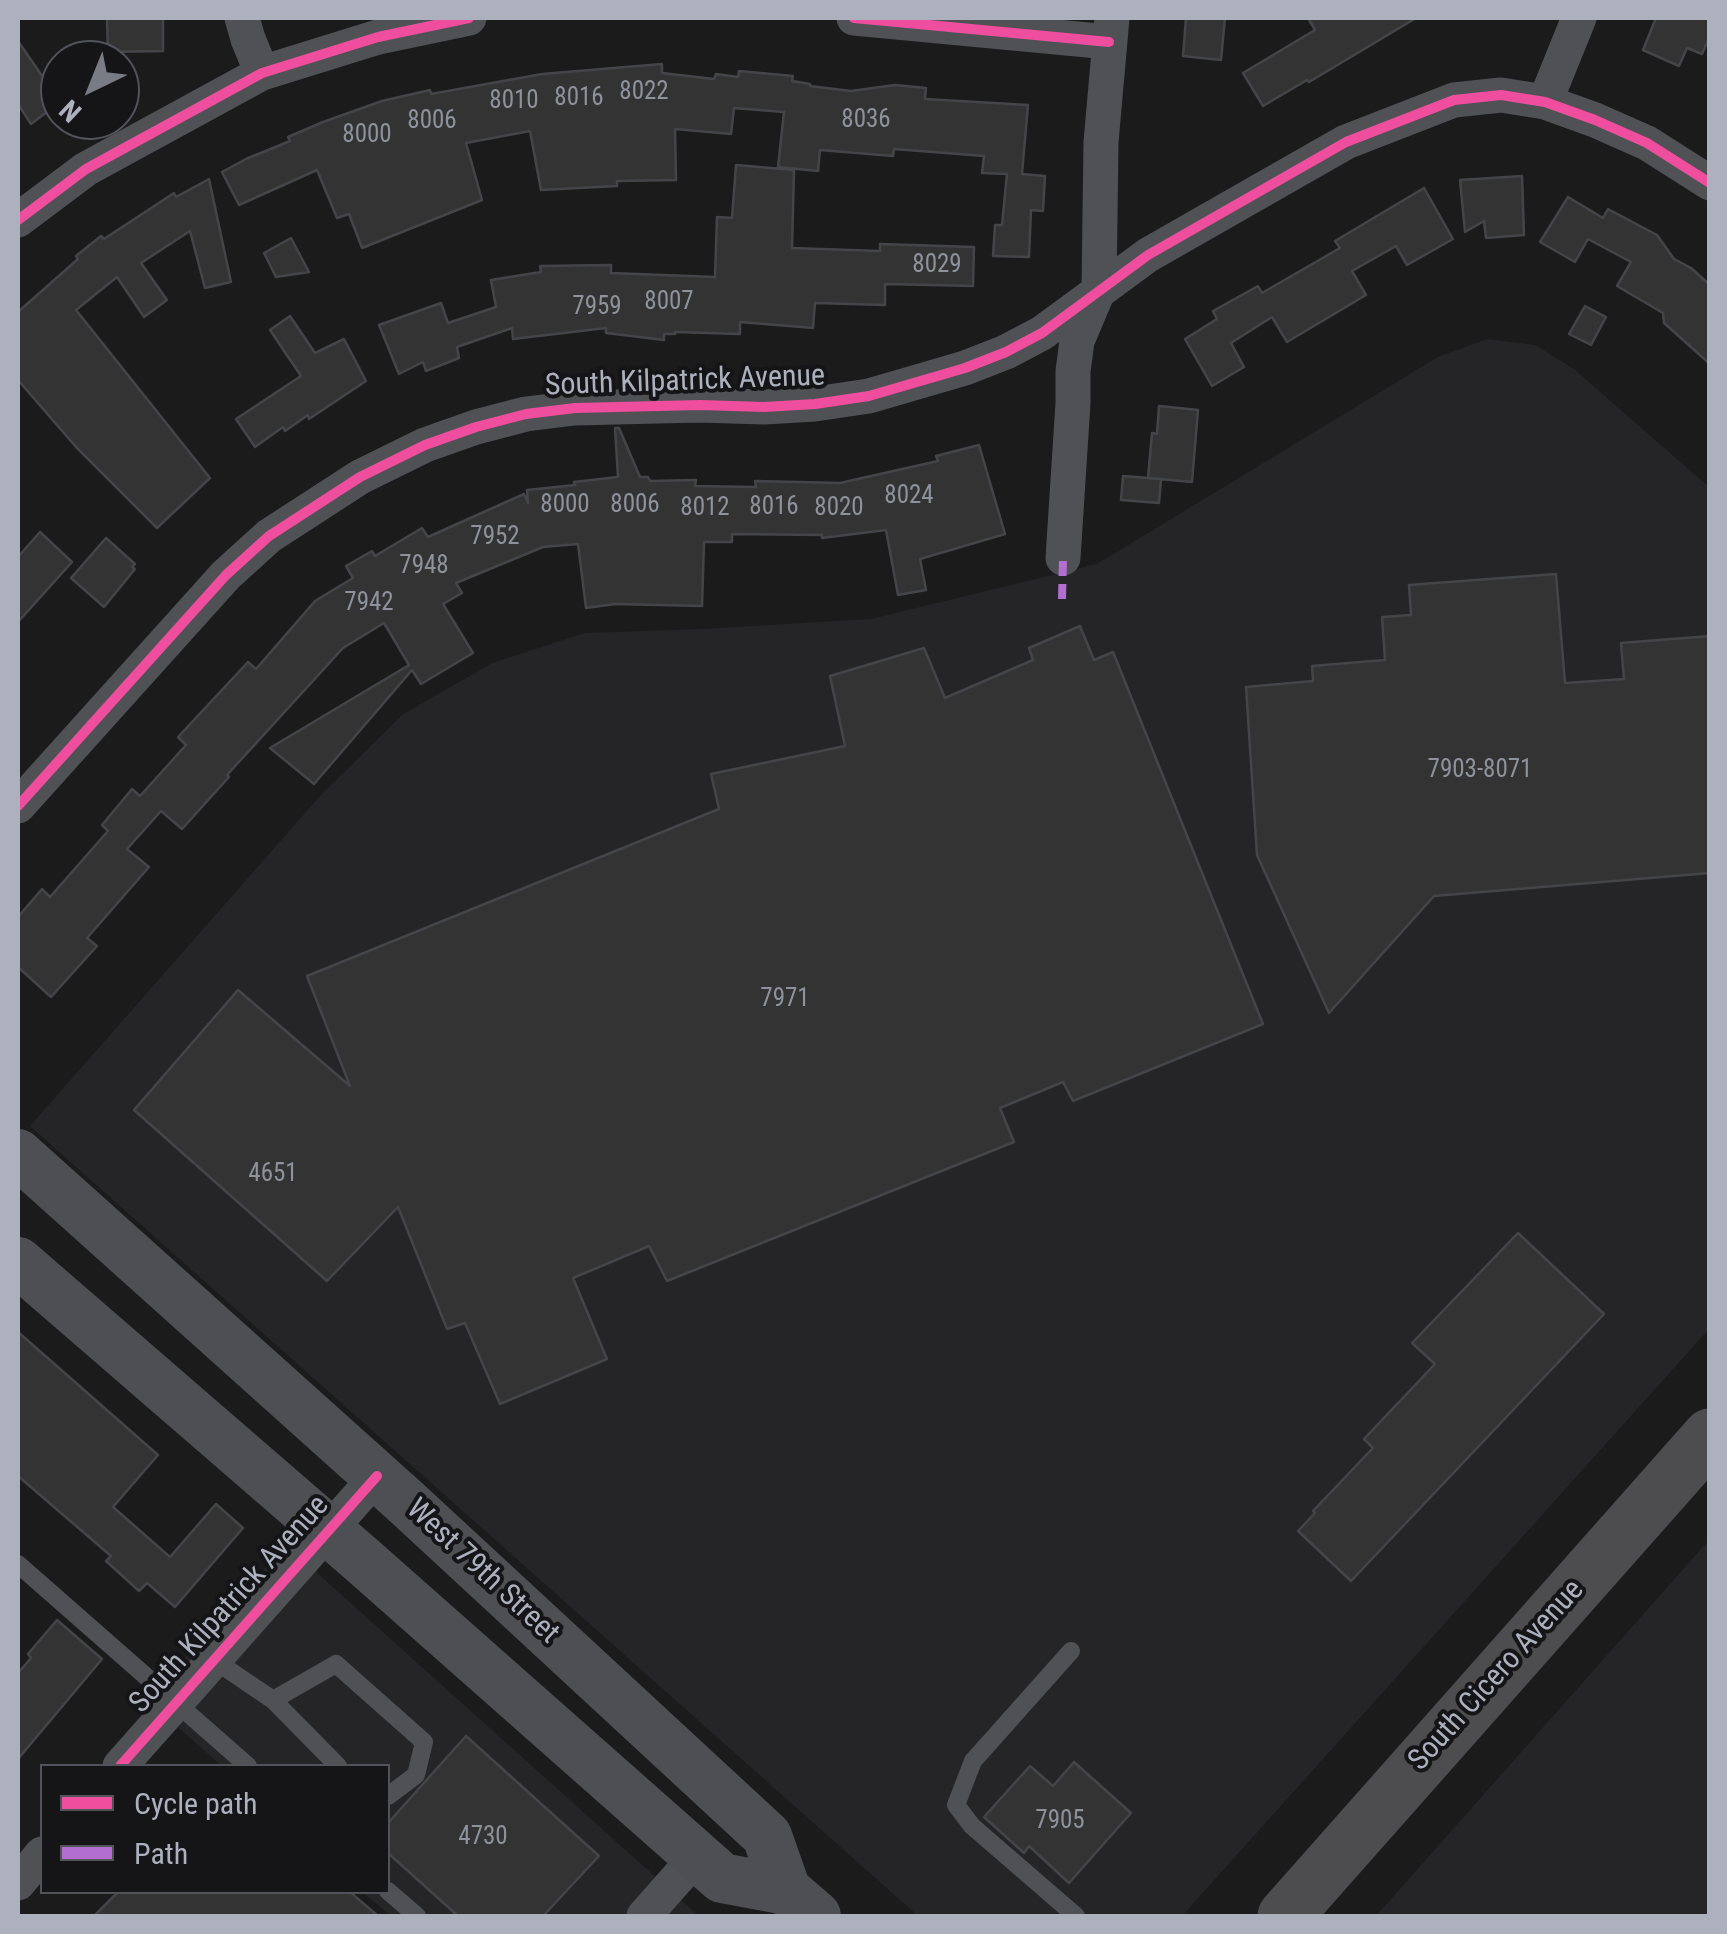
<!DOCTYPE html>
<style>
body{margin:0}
#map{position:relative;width:1727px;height:1934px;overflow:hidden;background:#1b1b1c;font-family:"Roboto Condensed",sans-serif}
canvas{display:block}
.frame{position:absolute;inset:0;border:20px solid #acb1bd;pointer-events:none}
.legend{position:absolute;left:40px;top:1764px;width:350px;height:130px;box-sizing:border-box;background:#151518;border:2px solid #51535a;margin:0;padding:12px 18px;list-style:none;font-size:30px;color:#acb1bd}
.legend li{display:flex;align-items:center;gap:20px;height:50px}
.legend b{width:50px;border:2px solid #51535a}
.north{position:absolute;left:40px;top:40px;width:100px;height:100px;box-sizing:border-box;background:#151518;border:2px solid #51535a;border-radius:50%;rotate:223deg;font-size:28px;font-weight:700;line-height:40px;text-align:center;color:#acb1bd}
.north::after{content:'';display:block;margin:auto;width:35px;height:45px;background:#797c85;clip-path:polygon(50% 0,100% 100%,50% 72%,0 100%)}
</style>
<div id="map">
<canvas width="1727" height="1934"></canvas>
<div class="frame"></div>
<ul class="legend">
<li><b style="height:12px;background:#ef4d9e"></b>Cycle path</li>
<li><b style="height:12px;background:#b36fd0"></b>Path</li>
</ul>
<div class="north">N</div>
</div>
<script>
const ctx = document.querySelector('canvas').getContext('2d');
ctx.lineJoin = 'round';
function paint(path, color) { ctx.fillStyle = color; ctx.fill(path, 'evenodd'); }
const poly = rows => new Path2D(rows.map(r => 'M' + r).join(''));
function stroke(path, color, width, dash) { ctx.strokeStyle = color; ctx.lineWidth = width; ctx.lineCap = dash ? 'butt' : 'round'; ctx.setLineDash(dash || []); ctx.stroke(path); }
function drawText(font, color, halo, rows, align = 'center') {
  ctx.font = font + ' "Roboto Condensed",sans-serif'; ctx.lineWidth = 8; ctx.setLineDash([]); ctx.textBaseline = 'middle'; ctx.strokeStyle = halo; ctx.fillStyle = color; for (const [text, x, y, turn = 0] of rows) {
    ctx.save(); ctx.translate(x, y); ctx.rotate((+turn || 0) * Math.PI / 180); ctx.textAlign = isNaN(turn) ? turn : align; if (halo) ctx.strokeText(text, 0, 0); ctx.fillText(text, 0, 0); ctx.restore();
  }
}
paint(poly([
 [1487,339,1535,345,1574,369,1709,487,1709,1329,1182,1916,918,1916,30,1126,320,796,402,715,492,663,585,633,703,629,871,619,1097,564,1438,357],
 [1709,1540,1709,1916,1376,1916],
 [286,1545,699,1916,391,1916,362,1892,388,1892,388,1766,222,1766,147,1700]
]), '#252528');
const building = poly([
 [107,18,163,18,163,51,108,52,107,18],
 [1186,18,1225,18,1221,60,1183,56,1186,18],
 [1308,18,1416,18,1309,82,1307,80,1263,106,1243,73,1315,30,1308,18],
 [1656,18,1710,18,1710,36,1702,54,1687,48,1679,66,1643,50,1656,18],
 [18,41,60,102,31,124,18,104,18,41],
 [662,64,662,73,714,79,716,74,738,77,739,71,793,76,792,81,810,84,810,86,851,91,895,85,926,88,925,99,1028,105,1022,174,1045,176,1043,211,1031,210,1029,257,993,256,995,225,1002,225,1007,174,982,173,984,156,894,149,893,156,820,150,818,171,778,167,784,112,734,108,731,134,675,129,676,180,617,181,617,186,541,190,530,131,466,143,482,200,362,248,349,214,337,218,317,170,239,205,222,172,246,159,290,141,288,137,323,122,382,101,430,90,431,94,542,74,662,64],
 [736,165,794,170,792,248,880,251,880,244,974,247,973,286,885,284,885,305,815,303,813,328,740,322,740,334,675,332,675,334,664,334,664,340,606,333,606,328,513,339,512,328,457,347,459,358,426,371,423,362,399,374,379,325,441,303,448,323,496,307,491,280,541,272,540,266,611,265,611,273,715,277,717,217,732,218,736,165],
 [1522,176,1524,235,1486,238,1484,221,1465,232,1460,180,1522,176],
 [209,179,231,282,205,288,190,231,141,263,167,300,144,317,117,277,76,310,210,478,157,528,76,447,18,380,18,312,78,259,76,256,101,236,104,239,174,193,176,197,209,179],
 [1424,188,1453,239,1407,265,1396,246,1352,271,1366,295,1287,342,1272,317,1231,343,1244,367,1212,386,1185,339,1217,319,1213,311,1258,286,1262,293,1340,248,1335,241,1424,188],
 [1568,197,1603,218,1608,209,1657,235,1674,259,1691,268,1710,285,1710,364,1664,323,1663,313,1617,286,1631,262,1588,239,1575,262,1540,242,1568,197],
 [291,238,309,272,276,277,264,253,291,238],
 [1585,306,1606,317,1591,345,1569,334,1585,306],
 [290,316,315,353,344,339,366,381,309,419,308,415,285,431,283,427,255,447,236,419,301,376,270,330,290,316],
 [1159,406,1198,410,1192,482,1148,478,1152,433,1157,434,1159,406],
 [615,428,619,428,640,477,648,477,650,481,696,480,695,486,756,487,755,481,840,483,938,461,936,456,979,445,1005,534,920,559,926,590,898,595,886,530,822,538,822,535,732,534,732,542,704,542,702,606,615,604,586,608,578,544,543,547,456,583,462,593,443,604,473,653,421,684,412,670,314,784,270,748,409,665,384,623,343,648,227,775,229,777,182,829,161,811,127,849,149,867,87,938,97,946,51,997,18,967,18,917,42,889,50,897,108,831,102,825,132,789,140,796,186,745,178,737,248,662,256,669,315,601,353,578,346,566,372,551,375,556,422,528,428,537,524,494,528,503,527,490,575,485,574,482,618,477,615,428],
 [1123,476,1161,479,1159,503,1121,500,1123,476],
 [40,532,72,562,18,622,18,557,40,532],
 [106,538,135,564,132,567,135,569,104,607,71,578,106,538],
 [1556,574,1565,683,1624,679,1621,643,1710,636,1710,873,1434,896,1329,1013,1257,855,1246,687,1313,681,1312,666,1385,660,1382,617,1411,615,1409,585,1556,574],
 [1080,626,1094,660,1113,652,1263,1024,1073,1101,1063,1082,1000,1108,1014,1142,667,1281,649,1246,573,1278,607,1359,500,1404,465,1323,447,1329,398,1207,327,1281,134,1110,238,990,350,1086,307,976,719,809,711,774,845,746,830,676,924,648,945,698,1033,660,1029,648,1080,626],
 [1518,1233,1604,1314,1351,1581,1298,1531,1315,1513,1313,1511,1373,1448,1364,1439,1435,1364,1412,1343,1518,1233],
 [18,1332,158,1455,113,1507,170,1557,216,1504,243,1528,175,1607,147,1583,139,1591,106,1561,111,1556,18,1476,18,1332],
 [57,1620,102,1659,18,1759,18,1673,31,1658,28,1654,57,1620],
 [466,1736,599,1856,543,1916,458,1916,388,1853,388,1823,466,1736],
 [1074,1762,1131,1813,1069,1883,1029,1846,1024,1853,984,1817,1030,1766,1053,1786,1074,1762],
 [118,1892,350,1892,378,1916,94,1916,118,1892]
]);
paint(building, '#333334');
stroke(building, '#444548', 2.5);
stroke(poly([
 [18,1564,248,1766],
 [1071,1651,973,1761,956,1805,972,1826,1076,1916],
 [214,1660,273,1700,338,1766],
 [273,1700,336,1664,424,1742,416,1775,388,1796],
 [388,1891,417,1916]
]), '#4f5155', 18);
stroke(poly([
 [242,18,248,39,262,73],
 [854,18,1109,42],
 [1545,102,1579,18],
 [18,220,86,169,262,73,378,37,469,18],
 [1063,558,1073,403,1073,371,1077,341,1099,289,1101,142,1112,18],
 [18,806,226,575,269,536,360,477,425,445,476,427,526,414,575,408,700,405,764,407,815,404,869,396,965,368,1006,352,1042,333,1148,255,1346,142,1454,100,1501,95,1545,102,1595,120,1647,143,1710,183],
 [120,1766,377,1476],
 [18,1883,42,1854],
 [644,1916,698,1855]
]), '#4f5155', 35);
stroke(poly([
 [18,1154,407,1503,767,1836,786,1890,816,1916],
 [18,1262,361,1559,722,1878,786,1890]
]), '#4e4f53', 50);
stroke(poly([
 [1285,1916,1710,1436]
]), '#4d4d50', 55);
stroke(poly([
 [1062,599,1063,558]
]), '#b36fd0', 8, [15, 8]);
stroke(poly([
 [854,18,1109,42],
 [18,220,86,169,262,73,378,37,469,18],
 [18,806,226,575,269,536,360,477,425,445,476,427,526,414,575,408,700,405,764,407,815,404,869,396,965,368,1006,352,1042,333,1148,255,1346,142,1454,100,1501,95,1545,102,1595,120,1647,143,1710,183],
 [120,1766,377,1476]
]), '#ef4d9e', 10);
drawText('25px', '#8e929b', null, [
 ["8022",644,93],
 ["8016",579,99],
 ["8010",514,102],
 ["8036",866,121],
 ["8006",432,122],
 ["8000",367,136],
 ["8029",937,266],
 ["8007",669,303],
 ["7959",597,308],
 ["8024",909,497],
 ["8000",565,506],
 ["8006",635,506],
 ["8016",774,508],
 ["8012",705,509],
 ["8020",839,509],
 ["7952",495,538],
 ["7948",424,567],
 ["7942",369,604],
 ["7903-8071",1480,771],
 ["7971",785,1000],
 ["4651",273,1175],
 ["7905",1060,1822],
 ["4730",483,1838]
]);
drawText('30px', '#acb1bd', '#151518', [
 ["South Kilpatrick Avenue",685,382,-2],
 ["West 79th Street",482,1572,43],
 ["South Kilpatrick Avenue",230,1605,-48],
 ["South Cicero Avenue",1497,1676,-48]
]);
</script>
